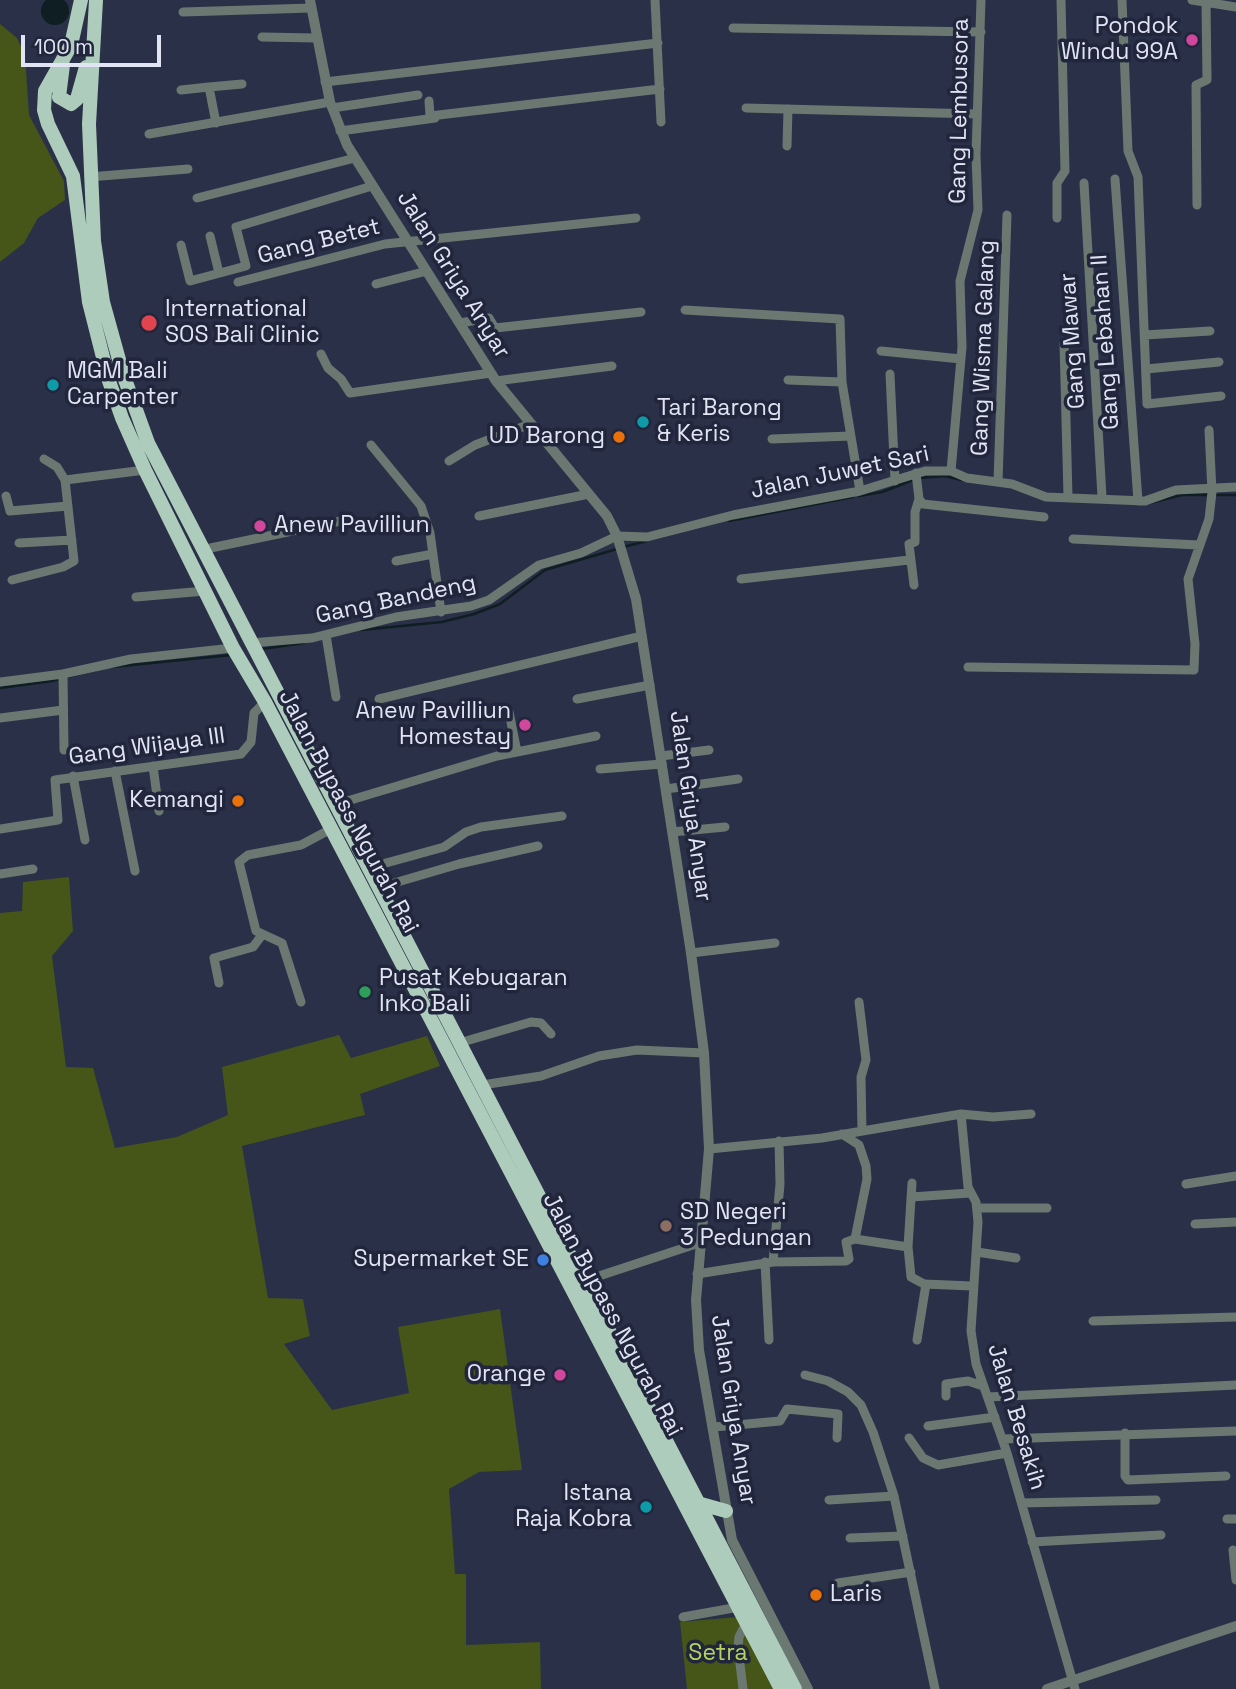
<!DOCTYPE html>
<style>
body{margin:0}
#map{position:relative;width:1236px;height:1689px;overflow:hidden;background:#2a3047;font-family:"Space Grotesk",sans-serif}
canvas{display:block}
.scale{position:absolute;left:21px;top:35px;width:140px;height:32px;box-sizing:border-box;border:4px solid #e0e4f3;border-top:0;padding-left:9px;font-size:21px;line-height:24px;white-space:nowrap;color:#e0e4f3;-webkit-text-stroke:5px #21263c;paint-order:stroke}
</style>
<div id="map">
<canvas width="1236" height="1689"></canvas>
<div class="scale">100 m</div>
</div>
<script>
const ctx = document.querySelector('canvas').getContext('2d');
ctx.lineJoin = 'round';
function paint(path, color) { ctx.fillStyle = color; ctx.fill(path, 'evenodd'); }
const poly = rows => new Path2D(rows.map(r => 'M' + r).join(''));
function stroke(path, color, width, dash) { ctx.strokeStyle = color; ctx.lineWidth = width; ctx.lineCap = dash ? 'butt' : 'round'; ctx.setLineDash(dash || []); ctx.stroke(path); }
function drawText(font, color, halo, rows, align = 'center') {
  ctx.font = font + ' "Space Grotesk",sans-serif'; ctx.lineWidth = 7; ctx.setLineDash([]); ctx.textBaseline = 'middle'; ctx.strokeStyle = halo; ctx.fillStyle = color; for (const [text, x, y, turn = 0] of rows) {
    ctx.save(); ctx.translate(x, y); ctx.rotate((+turn || 0) * Math.PI / 180); ctx.textAlign = isNaN(turn) ? turn : align; if (halo) ctx.strokeText(text, 0, 0); ctx.fillText(text, 0, 0); ctx.restore();
  }
}
paint(poly([
 [0,24,17,38,25,55,29,115,64,181,65,200,38,218,24,243,0,262],
 [69,877,73,931,52,956,66,1067,93,1068,115,1148,177,1137,228,1115,222,1067,339,1035,351,1058,427,1036,440,1066,360,1094,365,1115,242,1146,268,1298,303,1299,310,1336,284,1344,332,1410,409,1393,398,1327,500,1309,522,1470,479,1472,449,1489,455,1574,466,1574,466,1645,540,1642,541,1689,0,1689,0,913,22,911,23,882],
 [738,1617,774,1689,687,1689,680,1622]
]), '#465518');
paint(poly([
 '41 11a14 14 0 1 1 28 0a14 14 0 1 1-28 0Z'
]), '#0e1e22');
stroke(poly([
 [919,478,945,476,961,480],
 [1215,495,1236,495],
 [859,496,882,492,913,480],
 [1150,503,1182,495,1208,495],
 [729,521,853,497],
 [623,547,647,541],
 [361,630,442,622,474,614,500,604,545,570,617,549],
 [262,649,304,643],
 [112,667,231,655],
 [0,688,52,681,96,670]
]), '#0e1e22', 2.5);
stroke(poly([
 [655,0,661,122],
 [1122,0,1128,151,1138,177,1147,404,1221,396],
 [1192,0,1236,7],
 [183,12,311,8],
 [733,28,981,32],
 [262,37,316,38],
 [325,82,658,43],
 [209,87,242,84],
 [181,90,209,87,216,123],
 [429,101,430,116,660,89],
 [332,108,418,95],
 [746,108,977,114],
 [340,131,435,118],
 [149,134,330,102],
 [787,146,788,109],
 [89,177,188,169],
 [1115,179,1138,501],
 [1084,183,1102,497],
 [197,198,355,158],
 [1197,205,1196,85,1207,80,1206,2],
 [1057,218,1057,183,1065,171,1061,0],
 [210,236,219,273],
 [181,245,190,281,246,266,236,227,372,186],
 [238,282,385,244,636,218],
 [376,284,427,271],
 [685,310,840,319,842,382,860,491],
 [460,323,489,318,495,328,641,312],
 [1145,335,1210,331],
 [1064,343,1068,497],
 [881,351,961,359],
 [321,354,328,368,341,379,350,393,491,373],
 [1146,369,1219,362],
 [890,374,895,481],
 [788,380,842,382],
 [496,381,612,366],
 [772,439,850,436],
 [371,445,421,506,430,533,441,612],
 [449,461,475,445,530,424],
 [951,471,962,347,960,281,978,210,976,155,981,0],
 [916,473,919,499,923,504,1044,517],
 [65,480,145,470],
 [998,482,1007,215],
 [6,496,10,511,68,506],
 [479,516,589,494],
 [1073,539,1199,545],
 [19,543,72,540],
 [201,550,350,519],
 [396,561,433,554],
 [741,579,909,560],
 [12,580,63,567,74,561,65,480,57,467,44,459],
 [914,585,909,544,915,542,915,512,919,499],
 [136,597,205,591],
 [326,635,336,697],
 [251,643,312,638,396,617,471,606,489,600,539,565,581,553,617,536,647,537,733,515,860,491,925,471,951,471,967,478,1012,484,1046,497,1145,501,1176,490,1236,487],
 [968,667,1194,670,1195,644,1188,579,1209,519,1212,492,1209,430],
 [63,674,64,750],
 [0,682,63,674,131,659,233,648],
 [379,699,642,636],
 [577,699,650,685],
 [509,712,517,752],
 [0,718,63,710],
 [661,756,709,750],
 [153,766,159,811],
 [600,769,662,764],
 [115,771,135,871],
 [73,776,85,840],
 [666,789,738,779],
 [334,805,497,756,596,736],
 [0,829,58,820,55,780,241,754,251,742,254,713,265,702],
 [672,832,725,827],
 [368,868,444,847,466,832,481,827,562,816],
 [0,874,33,869],
 [377,888,459,864,538,846],
 [691,953,775,943],
 [219,983,214,958,253,947,262,935],
 [301,1002,282,943,256,931,239,862,248,855,301,845,331,829],
 [859,1002,866,1060,861,1077,862,1131],
 [459,1043,531,1022,541,1023,551,1034],
 [482,1085,541,1076,599,1056,637,1050,704,1053],
 [961,1114,993,1117,1031,1114],
 [842,1134,859,1145,866,1166,867,1179,855,1239],
 [709,1149,822,1138,961,1114,968,1187,976,1202,978,1222,971,1331,976,1364,1007,1453,1075,1689],
 [912,1183,908,1247,911,1277,924,1284,972,1286],
 [1186,1184,1236,1176],
 [911,1197,970,1193],
 [977,1208,1047,1208],
 [1195,1224,1236,1222],
 [977,1252,1016,1258],
 [765,1262,769,1340],
 [773,1262,846,1261,849,1259,846,1242,855,1239,908,1247],
 [697,1274,773,1262,780,1184,779,1141],
 [596,1277,702,1242],
 [1093,1321,1236,1317],
 [917,1340,926,1284],
 [805,1375,828,1381,848,1392,861,1405,873,1432,894,1496,935,1689],
 [946,1396,946,1384,968,1381,983,1386],
 [988,1397,1236,1385],
 [928,1426,995,1417],
 [714,1427,780,1421,787,1409,838,1414,837,1438],
 [1125,1433,1125,1476,1128,1480,1226,1476],
 [909,1438,923,1458,938,1465,1007,1453],
 [1003,1439,1236,1431],
 [829,1500,894,1496],
 [1022,1503,1156,1500],
 [1227,1519,1236,1519],
 [850,1538,903,1536],
 [1032,1542,1161,1535],
 [1233,1550,1236,1580],
 [838,1583,911,1572],
 [683,1617,739,1607],
 [743,1689,738,1647,739,1637,747,1621]
]), '#6a7871', 9);
stroke(poly([
 [310,0,330,102,347,145,496,381,607,516,617,536,636,599,691,953,704,1053,709,1149,696,1300,699,1350,732,1540,808,1689],
 [1047,1689,1236,1626]
]), '#6a7871', 10);
stroke(poly([
 [81,0,71,45,45,91,44,110,48,124,73,176,89,302,109,381,122,418,145,470,233,648,265,702,781,1689],
 [96,0,89,124,94,241,103,302,123,374,148,443,795,1689],
 [63,65,59,97,71,104,77,99,86,67],
 [697,1506,701,1504,726,1511]
]), '#adccbc', 14);
for (const [x, y, r, color] of [
 [1192,40,7,"#d1479c"],
 [149,323,9,"#e0444e"],
 [53,385,7,"#0f9aa8"],
 [643,422,7,"#0f9aa8"],
 [619,437,7,"#e8710a"],
 [260,526,7,"#d1479c"],
 [525,725,7,"#d1479c"],
 [238,801,7,"#e8710a"],
 [365,992,7,"#2e9e5b"],
 [666,1226,7,"#8d6e63"],
 [543,1260,7,"#3f7fe0"],
 [560,1375,7,"#d1479c"],
 [646,1507,7,"#0f9aa8"],
 [816,1595,7,"#e8710a"]
]) { const dot = new Path2D(); dot.arc(x, y, r, 0, 2 * Math.PI); ctx.fillStyle = color; ctx.fill(dot); stroke(dot, '#21263c', 2.5); }
drawText('23px', '#e0e4f3', '#21263c', [
 ["Pondok",1178,27],
 ["Windu 99A",1178,53],
 ["International",165,310,"left"],
 ["SOS Bali Clinic",165,336,"left"],
 ["MGM Bali",67,372,"left"],
 ["Carpenter",67,398,"left"],
 ["Tari Barong",657,409,"left"],
 ["& Keris",657,435,"left"],
 ["UD Barong",605,437],
 ["Anew Pavilliun",274,526,"left"],
 ["Anew Pavilliun",511,712],
 ["Homestay",511,738],
 ["Kemangi",224,801],
 ["Pusat Kebugaran",379,979,"left"],
 ["Inko Bali",379,1005,"left"],
 ["SD Negeri",680,1213,"left"],
 ["3 Pedungan",680,1239,"left"],
 ["Supermarket SE",529,1260],
 ["Orange",546,1375],
 ["Istana",632,1494],
 ["Raja Kobra",632,1520],
 ["Laris",830,1595,"left"]
], 'right');
drawText('23px', '#e0e4f3', '#21263c', [
 ["Gang Lembusora",960,111,-89],
 ["Gang Betet",319,242,-14],
 ["Jalan Griya Anyar",453,275,58],
 ["Gang Mawar",1073,341,-94],
 ["Gang Lebahan II",1106,342,-94],
 ["Gang Wisma Galang",984,348,-88],
 ["Jalan Juwet Sari",840,473,-12],
 ["Gang Bandeng",396,600,-12],
 ["Gang Wijaya III",147,747,-8],
 ["Jalan Griya Anyar",690,806,82],
 ["Jalan Bypass Ngurah Rai",348,812,62],
 ["Jalan Bypass Ngurah Rai",612,1315,62],
 ["Jalan Griya Anyar",733,1410,81],
 ["Jalan Besakih",1016,1417,73]
]);
drawText('23px', '#b5d45f', '#21263c', [
 ["Setra",718,1654]
]);
</script>
